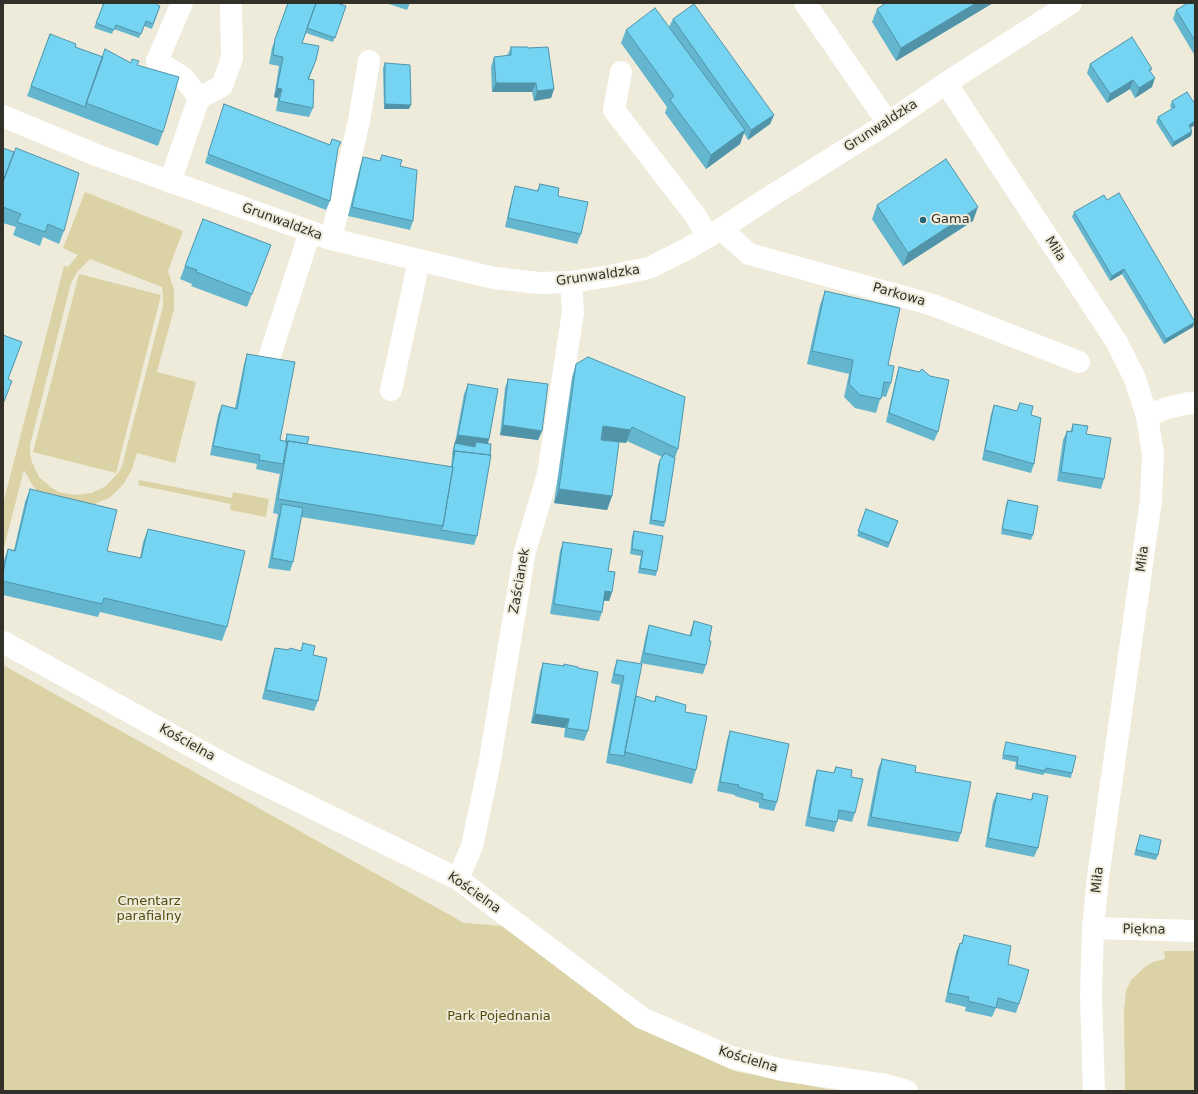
<!DOCTYPE html>
<meta charset="utf-8">
<style>
body{margin:0}
#map{position:relative;width:1198px;height:1094px;overflow:hidden;background:#eeebda;font-family:"DejaVu Sans",sans-serif}
canvas{display:block}
.frame{position:absolute;inset:0;border:4px solid #313029;pointer-events:none}
</style>
<div id="map">
<canvas width="1198" height="1094"></canvas>
<div class="frame"></div>
</div>
<script>
const ctx = document.querySelector('canvas').getContext('2d');
ctx.lineJoin = 'round';
function paint(path, color) { ctx.fillStyle = color; ctx.fill(path, 'evenodd'); }
const poly = rows => new Path2D(rows.map(r => 'M' + r).join(''));
function stroke(path, color, width, dash) { ctx.strokeStyle = color; ctx.lineWidth = width; ctx.lineCap = dash ? 'butt' : 'round'; ctx.setLineDash(dash || []); ctx.stroke(path); }
function drawText(font, color, halo, rows, align = 'center') {
  ctx.font = font + ' "DejaVu Sans",sans-serif'; ctx.lineWidth = 4; ctx.setLineDash([]); ctx.textBaseline = 'middle'; ctx.strokeStyle = halo; ctx.fillStyle = color; for (const [text, x, y, turn = 0] of rows) {
    ctx.save(); ctx.translate(x, y); ctx.rotate((+turn || 0) * Math.PI / 180); ctx.textAlign = isNaN(turn) ? turn : align; if (halo) ctx.strokeText(text, 0, 0); ctx.fillText(text, 0, 0); ctx.restore();
  }
}
paint(poly([
 [85,192,183,231,168,271,174,290,174,309,157,372,196,382,175,463,137,453,132,469,123,485,109,498,92,505,39,493,33,486,24,470,3,551,3,504,64,266,68,267,78,255,63,248],
 [90,259,162,287,163,296,163,306,122,466,118,473,106,486,92,493,75,495,59,492,52,488,39,477,32,462,30,453,30,445,71,283,77,272],
 [79,274,161,295,116,473,33,452],
 [139,480,232,498,233,492,269,499,266,517,230,510,231,504,138,485],
 [3,665,464,923,502,926,635,1026,734,1071,837,1091,3,1091],
 [1164,951,1195,951,1195,1091,1125,1091,1124,1011,1126,991,1131,980,1145,967,1153,962,1165,959]
]), '#dbd2a5');
stroke(poly([
 [805,3,888,123],
 [621,72,614,110,695,215,708,237],
 [946,83,1116,341,1135,379,1147,416,1153,454,1151,500,1098,877,1093,928,1091,995,1094,1091],
 [199,98,222,86,232,58,231,3],
 [3,116,99,156,331,239,494,278,540,283,571,282,610,276,649,268,687,249,721,229,768,198,888,123,946,83,1071,3],
 [170,182,199,98,184,78,157,61,182,3],
 [721,229,749,254,933,305,1079,362],
 [331,239,359,121,369,61],
 [270,355,310,232],
 [391,390,419,261],
 [1147,416,1167,408,1189,403,1195,404],
 [3,642,233,769,458,879,642,1018,731,1057,782,1070,886,1085,907,1091],
 [458,879,472,846,489,766,525,551,548,474,573,312,571,282],
 [1093,928,1195,931]
]), '#fff', 22);
paint(poly([
 [100,3,158,3,157,5,160,6,152,29,144,26,139,38,114,29,112,34,94,28,103,5],
 [288,3,346,6,333,42,306,33,302,43,316,60,309,79,313,108,309,117,276,111,278,98,274,97,279,66,269,64,272,48],
 [386,3,410,3,407,10],
 [886,3,993,3,896,61,872,22,877,9],
 [1195,3,1195,56,1173,19,1176,10],
 [673,19,774,115,770,124,748,140,744,133,740,144,706,169,665,113,667,107,621,43,626,30,669,27],
 [50,34,75,47,103,57,131,63,137,65,163,132,158,146,27,96],
 [511,47,528,48,554,89,551,98,534,101,532,92,492,92,491,67,494,57,507,56],
 [385,63,409,109,384,109,383,68],
 [1090,64,1152,69,1150,71,1152,87,1135,98,1130,89,1107,103,1087,73],
 [1172,101,1195,104,1195,125,1190,128,1192,131,1191,136,1172,147,1156,122,1158,117,1172,109,1170,106],
 [224,104,338,148,330,201,326,210,205,163],
 [3,148,64,231,59,244,43,237,40,246,13,235,16,227,3,223],
 [382,155,400,166,413,221,410,230,348,216,360,167,363,157,380,161],
 [540,184,558,196,581,234,577,244,505,227,512,196,515,186,537,191],
 [1107,200,1193,327,1164,344,1122,274,1110,281,1072,217,1074,212],
 [877,205,973,221,903,266,872,219],
 [203,219,271,245,247,307,191,286,192,284,180,279],
 [825,291,888,365,891,383,886,397,881,396,876,413,855,408,844,397,849,374,807,364,820,305],
 [247,354,280,440,285,441,287,434,307,444,451,467,453,448,455,443,464,394,468,384,489,439,488,444,477,536,474,545,301,517,293,562,290,571,268,568,278,514,273,513,280,473,279,474,256,469,257,464,210,455,218,415,222,405,235,408,244,364],
 [576,364,678,449,675,458,665,522,664,527,649,524,658,465,660,460,662,457,627,441,626,443,601,440,612,496,607,510,554,503,572,377],
 [899,367,938,432,934,441,886,422,896,377],
 [508,379,542,431,538,440,500,435,505,388],
 [1020,403,1031,415,1034,464,1031,473,982,460,991,414,994,405,1017,411],
 [1073,424,1086,434,1104,479,1101,489,1057,481,1063,440,1067,431,1070,432],
 [30,489,107,551,140,558,143,542,148,529,227,627,222,641,100,612,98,617,3,595,3,563,8,549,14,550,25,502],
 [1008,500,1033,535,1031,540,1001,534,1006,504],
 [866,509,898,521,888,548,857,536],
 [634,531,657,571,656,576,638,573,641,556,630,554,632,536],
 [563,542,608,571,612,592,609,601,604,601,602,612,599,621,550,614,560,551],
 [694,621,709,641,706,665,703,674,640,663,646,635,649,625,689,636],
 [303,643,313,655,318,701,314,711,262,699,272,657,275,648,289,650,301,650],
 [617,660,634,701,636,696,654,702,656,696,685,712,696,770,692,784,620,766,606,763,620,685,611,683,614,669],
 [543,663,563,666,564,664,578,668,588,731,584,741,564,737,565,728,531,723,540,672],
 [730,731,777,802,774,811,759,808,759,803,735,796,735,795,717,791,727,740],
 [1006,742,1072,773,1071,778,1045,773,1043,775,1015,769,1016,762,1002,759],
 [882,759,915,772,961,833,958,842,867,826,878,769],
 [836,767,851,777,855,813,852,822,838,819,837,822,834,832,805,826,814,779,817,770,833,773],
 [997,793,1031,800,1033,793,1038,848,1034,857,985,847,993,802],
 [1140,835,1158,855,1156,860,1134,855],
 [964,935,1008,964,1019,1004,1016,1013,996,1008,992,1017,965,1011,966,1007,945,1002,956,952,960,943,961,944]
]), '#64b6cf');
paint(poly([
 [976,3,993,3,896,61,901,48],
 [1155,78,1152,87,1135,98,1139,88],
 [1133,80,1130,89,1107,103,1110,94],
 [496,83,536,83,532,92,492,92],
 [277,88,282,89,278,98,274,97],
 [554,89,551,98,534,101,537,91],
 [385,104,411,105,409,109,384,109],
 [774,115,770,124,748,140,751,130],
 [1195,121,1195,125,1187,130,1189,125],
 [745,130,740,144,706,169,711,155],
 [1192,131,1191,136,1172,147,1174,142],
 [978,207,973,221,903,266,908,253],
 [1124,269,1122,274,1110,281,1112,276],
 [1195,322,1193,327,1164,344,1166,339],
 [503,425,542,431,538,440,500,435],
 [603,426,631,430,626,443,598,439],
 [458,435,489,439,486,448,476,442,474,447,454,444],
 [559,489,612,496,607,510,554,503],
 [605,591,612,592,609,601,602,600],
 [535,714,569,719,565,728,531,723]
]), '#5194a9');
const building = poly([
 [104,3,158,3,157,5,160,6,153,24,146,21,141,34,116,25,114,30,96,23,104,3],
 [288,3,316,3,302,43,319,46,316,60,308,79,314,80,313,108,279,101,282,89,277,88,283,57,273,55,275,39,288,3],
 [316,3,337,3,346,6,335,38,307,28,316,3],
 [886,3,976,3,901,48,877,9,886,3],
 [1188,3,1195,3,1195,41,1176,10,1188,3],
 [694,4,774,115,751,130,673,19,694,4],
 [655,8,745,130,711,155,670,100,674,96,626,30,655,8],
 [50,34,76,44,75,47,103,57,85,107,31,86,50,34],
 [1132,37,1152,69,1149,70,1155,78,1139,88,1133,80,1110,94,1090,64,1132,37],
 [511,47,528,47,528,48,548,47,554,89,537,91,536,83,496,83,494,57,511,55,511,47],
 [105,49,131,63,132,59,139,61,137,65,179,77,163,132,86,103,105,49],
 [385,63,410,65,411,105,385,104,385,63],
 [1187,92,1195,104,1195,121,1189,125,1192,131,1174,142,1158,117,1175,107,1172,101,1187,92],
 [224,104,330,145,332,139,341,142,338,148,330,201,208,154,224,104],
 [3,148,14,152,3,181,3,148],
 [16,148,79,173,64,231,48,224,45,232,17,222,21,214,3,207,3,182,16,148],
 [382,155,402,160,400,166,417,170,413,221,352,207,363,157,380,161,382,155],
 [946,159,978,207,908,253,877,205,946,159],
 [540,184,559,188,558,196,588,202,581,234,508,218,515,186,538,191,540,184],
 [1119,193,1195,322,1166,339,1124,269,1112,276,1074,212,1104,195,1107,200,1119,193],
 [203,219,271,245,252,294,196,272,197,270,185,266,203,219],
 [825,291,900,308,888,365,894,366,891,383,884,382,881,399,860,395,849,384,853,360,812,351,825,291],
 [3,335,22,342,8,379,12,381,3,404,3,335],
 [247,354,295,362,280,440,287,442,283,464,259,460,260,455,213,446,222,405,237,409,247,354],
 [588,357,685,397,678,449,632,427,631,430,603,426,601,440,619,442,612,496,559,489,576,364,588,357],
 [899,367,919,372,922,369,930,376,949,380,938,432,889,413,899,367],
 [508,379,548,384,542,431,503,425,508,379],
 [468,384,498,389,489,439,458,435,468,384],
 [1020,403,1033,406,1031,415,1041,418,1034,464,985,450,994,405,1017,411,1020,403],
 [1073,424,1088,426,1086,434,1111,438,1104,479,1061,472,1067,431,1072,432,1073,424],
 [287,434,309,437,307,444,288,441,286,444,287,442,286,442,287,434],
 [288,441,453,467,443,526,278,499,288,441],
 [476,442,491,444,490,455,455,451,454,455,453,455,455,443,475,447,476,442],
 [455,451,491,455,477,536,441,530,443,526,453,467,452,467,455,451],
 [665,453,675,458,665,522,651,520,660,460,665,453],
 [30,489,117,510,107,551,141,558,148,529,245,551,227,627,104,598,102,604,3,581,3,573,8,549,15,551,30,489],
 [1008,500,1038,506,1033,535,1002,529,1008,500],
 [282,504,303,508,293,562,272,558,282,504],
 [866,509,898,521,889,543,858,531,866,509],
 [634,531,663,536,657,571,640,568,643,551,632,549,634,531],
 [563,542,612,549,608,571,615,572,612,592,605,591,602,612,554,604,563,542],
 [694,621,712,626,709,641,711,641,706,665,644,653,649,625,691,636,694,621],
 [303,643,315,646,313,655,327,658,318,701,266,690,275,648,289,650,290,648,301,651,303,643],
 [617,660,642,664,624,756,609,754,624,676,614,674,617,660],
 [543,663,564,666,564,664,578,667,578,668,598,672,588,731,567,728,569,719,535,714,543,663],
 [636,696,655,702,656,696,686,705,685,712,707,716,696,770,625,752,636,696],
 [730,731,789,744,777,802,762,799,763,794,738,787,739,785,720,782,730,731],
 [1006,742,1076,756,1072,773,1046,768,1045,771,1017,765,1018,757,1003,755,1006,742],
 [882,759,916,766,915,772,971,782,961,833,871,817,882,759],
 [836,767,852,770,851,777,863,779,855,813,839,810,837,822,809,817,817,770,834,773,836,767],
 [997,793,1032,800,1033,793,1048,796,1038,848,988,838,997,793],
 [1140,835,1161,840,1158,855,1136,850,1140,835],
 [964,935,1011,946,1008,964,1029,970,1019,1004,998,998,996,1008,968,1001,969,997,948,993,960,943,962,944,964,935]
]);
paint(building, '#74d4f1');
stroke(building, '#5194a9', 1);
for (const [x, y, r, color] of [
 [923,220,4,"#246779"]
]) { const dot = new Path2D(); dot.arc(x, y, r, 0, 2 * Math.PI); ctx.fillStyle = color; ctx.fill(dot); stroke(dot, '#eeebda', 1.5); }
drawText('13px', '#313029', '#eeebda', [
 ["Grunwaldzka",881,126,-33],
 ["Grunwaldzka",282,222,20],
 ["Miła",1055,249,57],
 ["Grunwaldzka",598,276,-8],
 ["Parkowa",899,295,16],
 ["Miła",1143,559,-82],
 ["Zaścianek",520,581,-80],
 ["Kościelna",187,743,29],
 ["Miła",1098,880,-84],
 ["Kościelna",474,893,35],
 ["Piękna",1144,930,1],
 ["Kościelna",748,1060,17]
]);
drawText('13px', '#313029', '#eeebda', [
 ["Gama",931,220]
], 'left');
drawText('13px', '#564b0f', '#eeebda', [
 ["Cmentarz",149,902],
 ["parafialny",149,917],
 ["Park Pojednania",499,1017]
]);
</script>
